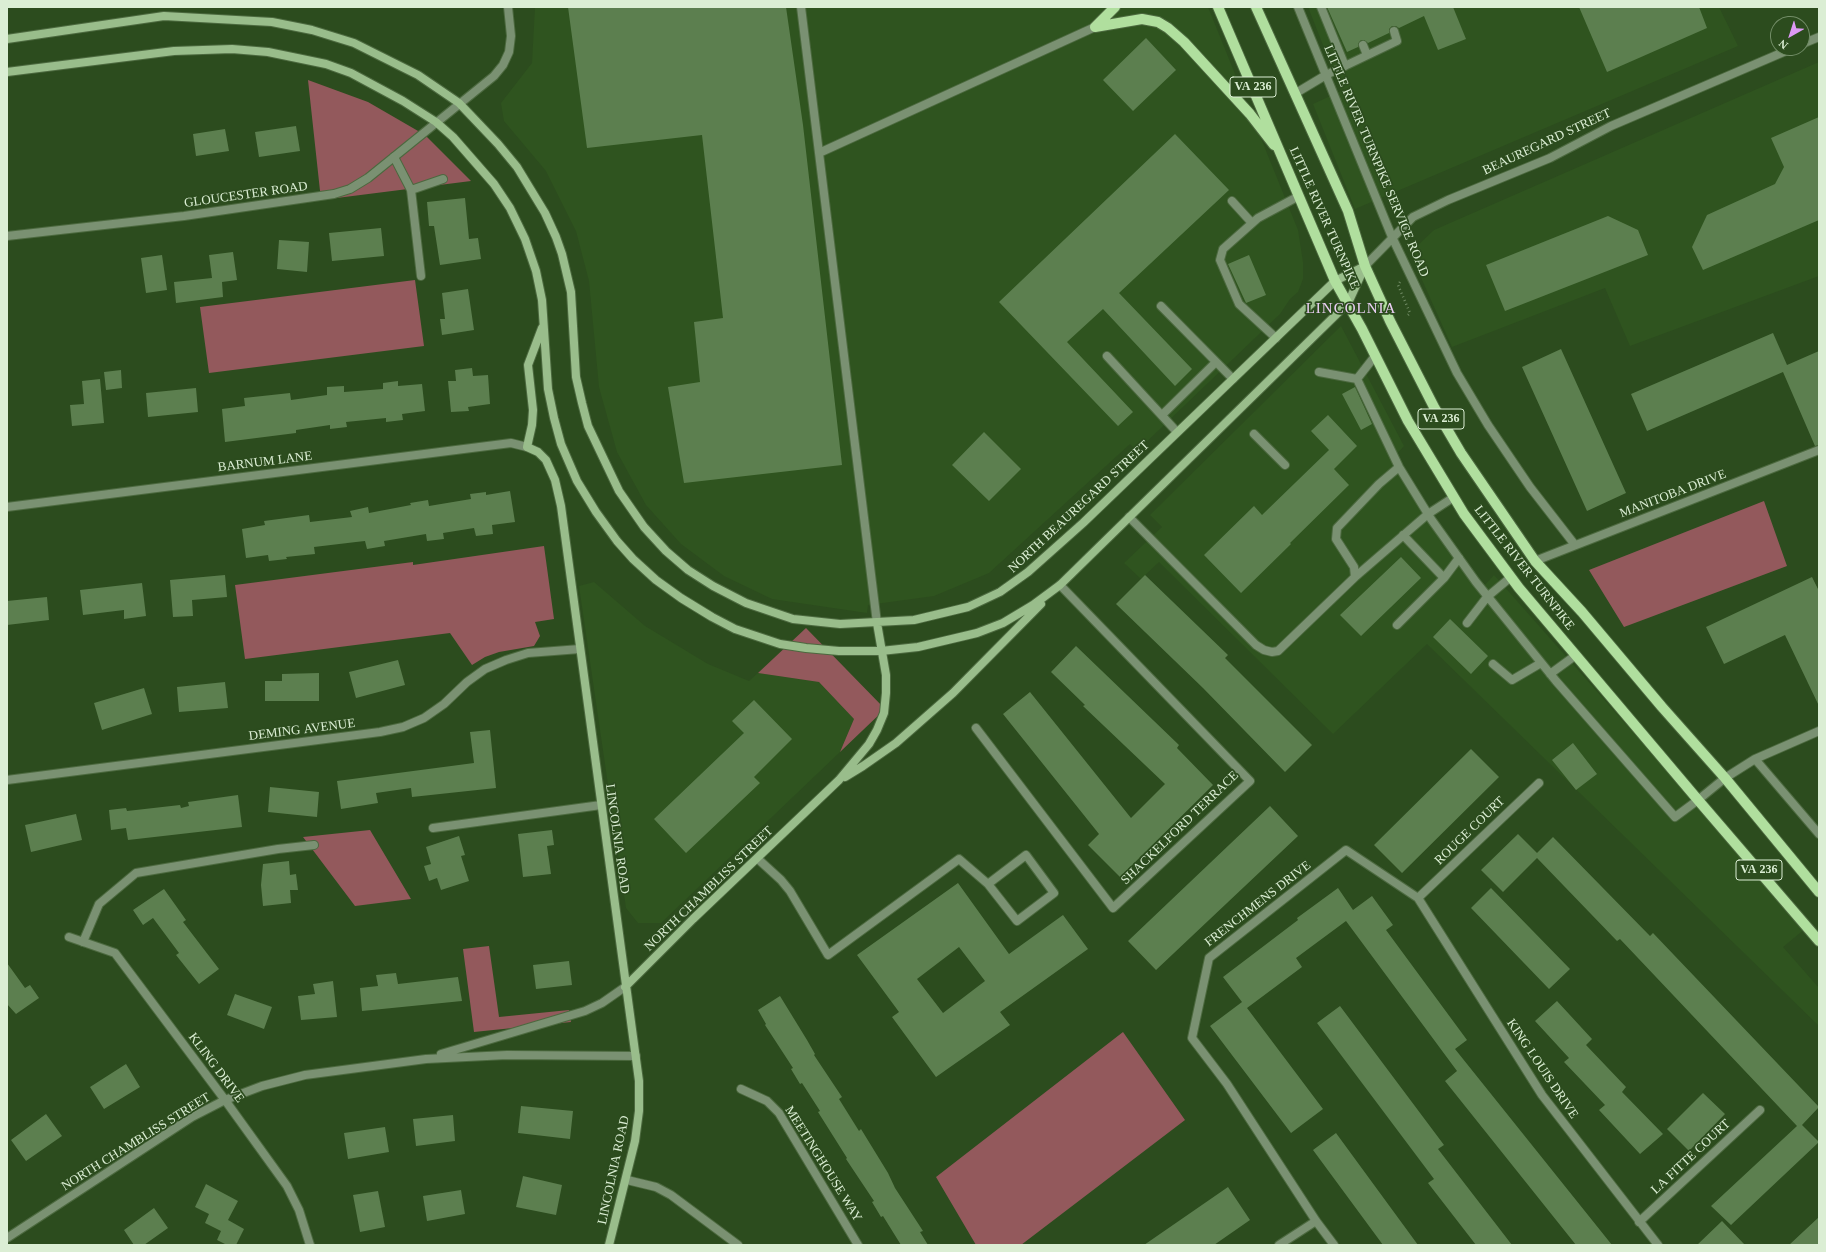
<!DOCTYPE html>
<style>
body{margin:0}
#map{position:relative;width:1826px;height:1252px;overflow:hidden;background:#2c4c1e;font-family:"Times New Roman",serif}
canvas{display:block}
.frame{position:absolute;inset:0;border:8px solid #dbeed4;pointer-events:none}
.north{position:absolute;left:1770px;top:16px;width:40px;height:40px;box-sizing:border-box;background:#2c4c1e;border:1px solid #728d67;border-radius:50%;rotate:219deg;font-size:11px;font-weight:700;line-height:16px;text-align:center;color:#dbeed4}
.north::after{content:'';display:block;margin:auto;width:14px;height:18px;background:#dd99f4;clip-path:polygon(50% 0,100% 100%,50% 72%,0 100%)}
</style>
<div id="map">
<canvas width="1826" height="1252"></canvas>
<div class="frame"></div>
<div class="north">N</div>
</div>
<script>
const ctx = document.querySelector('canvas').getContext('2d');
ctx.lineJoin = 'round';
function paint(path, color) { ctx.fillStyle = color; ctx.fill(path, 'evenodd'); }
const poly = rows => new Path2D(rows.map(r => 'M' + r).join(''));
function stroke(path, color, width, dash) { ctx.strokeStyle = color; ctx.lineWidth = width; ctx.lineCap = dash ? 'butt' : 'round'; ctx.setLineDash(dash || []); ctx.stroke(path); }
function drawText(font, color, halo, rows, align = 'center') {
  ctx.font = font + ' "Times New Roman",serif'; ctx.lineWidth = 3.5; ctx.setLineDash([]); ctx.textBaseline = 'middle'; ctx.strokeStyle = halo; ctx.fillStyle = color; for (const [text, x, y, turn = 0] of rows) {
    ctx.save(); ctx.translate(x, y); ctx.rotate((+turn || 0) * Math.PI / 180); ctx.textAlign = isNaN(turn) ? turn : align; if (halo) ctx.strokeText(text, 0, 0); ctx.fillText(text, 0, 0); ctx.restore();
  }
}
paint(poly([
 [535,7,1208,7,1298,230,1303,262,1303,279,1298,292,1290,299,1280,314,1137,451,1130,444,989,573,934,596,868,605,867,613,772,599,724,576,681,544,646,505,617,452,599,387,589,281,576,231,546,171,504,121,501,103,532,63],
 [1308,7,1719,7,1738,46,1355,209,1313,104,1341,91],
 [1819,62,1819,276,1630,346,1605,288,1452,347,1414,262,1417,246,1434,230],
 [1341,326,1404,446,1392,459,1483,587,1494,575,1806,928,1783,947,1819,988,1819,1026,1427,644,1333,734,1159,562,1141,579,1124,563,1162,527,1150,515],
 [594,582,645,626,708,664,749,681,758,673,819,682,854,719,840,752,661,923,638,923,626,908,579,586]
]), '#2f541f');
paint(poly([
 [308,80,368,102,425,135,471,181,321,200],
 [415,280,424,346,209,373,200,307],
 [1764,501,1787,566,1624,627,1589,570],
 [544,546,554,619,535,622,540,636,534,646,499,652,485,657,472,665,450,633,245,659,235,585,413,562,413,565],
 [806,628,885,709,840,752,854,719,819,682,758,673],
 [370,830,411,899,355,906,303,837],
 [489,946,499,1017,569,1010,571,1022,474,1032,463,949],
 [1123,1032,1185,1120,1021,1245,976,1245,936,1177]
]), '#93595c');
paint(poly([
 [568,7,786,7,803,125,842,465,684,483,668,387,700,382,694,322,723,318,702,135,587,148],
 [1327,7,1453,7,1466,39,1438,50,1424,16,1399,28,1396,26,1392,26,1389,29,1389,33,1368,43,1364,40,1361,40,1358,44,1358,47,1347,52],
 [1579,7,1699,7,1707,28,1607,72],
 [1146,38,1176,70,1133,111,1103,80],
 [1819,117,1819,220,1703,270,1692,247,1707,215,1775,184,1784,167,1771,138],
 [296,126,300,151,259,157,255,132],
 [225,129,229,151,196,156,193,134],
 [1175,134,1229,190,1119,293,1192,369,1175,386,1103,309,1067,342,1133,412,1118,426,999,302],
 [465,198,469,239,478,238,481,259,440,265,434,226,429,226,427,202],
 [1608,216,1638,230,1648,255,1505,311,1486,265],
 [381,228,384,256,332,261,329,233],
 [279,240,309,242,307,272,277,269],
 [233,252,237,280,222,282,223,297,176,303,174,282,212,278,209,255],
 [162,255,167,290,146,293,141,258],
 [1249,255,1266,295,1246,303,1228,264],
 [468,289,474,330,442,335,440,319,445,319,442,293],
 [1773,333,1787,365,1819,351,1819,445,1815,446,1783,372,1647,431,1631,394],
 [1561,349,1626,493,1587,511,1522,367],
 [472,368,473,376,488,375,490,404,468,407,469,411,451,412,448,381,456,381,455,370],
 [121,370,122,388,106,390,104,372],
 [100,379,104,423,72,426,70,405,84,404,82,381],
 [398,381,398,386,422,384,425,411,402,414,403,420,386,422,386,418,346,422,347,427,330,429,330,425,296,430,296,433,225,442,222,409,245,406,244,398,290,393,291,400,327,395,327,387,344,386,344,392,383,389,383,383],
 [1355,387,1372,424,1361,430,1342,394],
 [196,388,198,412,148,417,146,393],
 [1328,415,1357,446,1334,469,1349,485,1290,543,1291,544,1241,593,1204,555,1254,506,1262,515,1329,450,1311,431],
 [984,432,1021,469,989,501,952,465],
 [510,491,515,522,492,525,493,534,476,536,474,528,443,533,444,539,427,541,426,534,384,541,385,546,367,549,365,541,356,542,314,547,315,554,286,557,287,559,269,561,268,555,246,558,242,529,265,525,264,521,309,515,310,522,352,517,350,511,368,507,369,513,411,505,410,503,428,500,429,506,471,499,470,494,486,492,486,495],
 [1401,557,1421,578,1361,636,1340,615],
 [225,575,227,597,192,600,193,616,173,617,170,580],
 [1145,575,1228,655,1225,658,1312,745,1285,772,1203,688,1116,604],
 [1812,577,1819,591,1819,706,1785,635,1724,664,1706,627],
 [142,583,146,616,124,619,124,610,83,615,80,590],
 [47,597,49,620,7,625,7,601],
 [1450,619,1488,656,1471,674,1433,637],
 [1076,646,1179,745,1177,748,1213,785,1120,877,1088,845,1099,834,1003,714,1030,692,1131,818,1165,784,1083,706,1085,705,1051,672],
 [398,660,405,685,356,698,349,672],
 [319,673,319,701,265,701,265,681,282,681,282,674],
 [225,682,228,708,179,712,177,687],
 [144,688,152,714,102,730,94,703],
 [754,700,792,739,754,777,760,783,686,853,654,819,744,733,732,721],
 [490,730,496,788,412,797,411,788,376,793,378,803,341,809,337,781,474,763,470,732],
 [1573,743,1597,774,1576,790,1552,760],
 [1471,749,1499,777,1402,873,1374,845],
 [270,787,319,792,317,817,268,812],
 [238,795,242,827,128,840,126,828,111,830,109,810,126,808,127,811,180,805,181,808,189,806,188,802],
 [1270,806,1298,836,1156,970,1128,941],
 [76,814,82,840,31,852,25,825],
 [552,830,554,845,547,846,551,874,523,877,518,834],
 [1518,834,1537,853,1553,837,1650,936,1653,933,1819,1107,1802,1125,1819,1142,1731,1225,1711,1206,1797,1126,1620,939,1617,941,1537,858,1503,892,1481,870],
 [459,836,465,855,461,856,469,881,441,890,437,878,429,881,424,866,431,864,426,847],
 [289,861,290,875,296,874,298,890,290,890,291,903,263,906,261,885,263,864],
 [958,883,1009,954,1063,915,1088,949,1000,1012,1010,1025,936,1077,892,1017,899,1012,857,955],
 [959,947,985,981,943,1013,917,979],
 [1338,888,1353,910,1372,896,1393,925,1386,930,1467,1040,1455,1049,1612,1245,1576,1245,1445,1081,1457,1071,1346,921,1296,958,1302,967,1247,1008,1323,1109,1291,1133,1210,1026,1242,1002,1223,977,1298,920,1297,918],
 [1491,888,1570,969,1549,989,1471,908],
 [164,889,186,920,183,922,219,969,199,984,176,955,179,953,153,918,143,925,133,910],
 [569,961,572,985,536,989,533,965],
 [7,963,25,988,30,985,39,998,16,1014,7,1004],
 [396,973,398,984,458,977,462,1001,362,1011,360,988,378,986,376,975],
 [333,981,337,1017,301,1020,298,996,315,994,313,984],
 [235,994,272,1007,264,1029,227,1015],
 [780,996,807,1040,815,1054,814,1055,842,1097,839,1099,859,1131,861,1129,888,1173,895,1188,923,1231,920,1232,928,1245,901,1245,883,1216,881,1217,872,1202,874,1201,846,1159,847,1158,818,1112,820,1111,802,1083,800,1084,791,1069,793,1068,765,1025,766,1024,758,1010],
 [1557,1001,1592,1039,1586,1045,1626,1087,1622,1092,1663,1134,1640,1154,1599,1110,1605,1105,1564,1062,1569,1058,1535,1021],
 [1340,1006,1444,1145,1438,1149,1512,1245,1476,1245,1428,1183,1434,1179,1317,1023],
 [126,1064,140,1087,104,1109,90,1087],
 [1703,1093,1725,1114,1689,1151,1667,1129],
 [521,1106,573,1111,570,1139,518,1133],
 [46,1114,62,1136,26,1161,11,1140],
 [453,1115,455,1141,416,1146,413,1119],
 [385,1127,389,1152,348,1159,344,1133],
 [1336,1133,1418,1245,1383,1245,1313,1150],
 [523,1176,562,1185,556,1215,516,1207],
 [206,1184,238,1201,228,1220,244,1229,236,1245,227,1245,217,1240,221,1231,205,1223,209,1214,195,1207],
 [1228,1187,1250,1220,1214,1245,1144,1245],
 [461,1190,465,1214,427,1221,423,1196],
 [378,1191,385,1227,360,1232,353,1195],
 [154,1208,168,1228,144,1245,134,1245,124,1230],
 [1819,1217,1819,1245,1789,1245],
 [1722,1221,1745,1245,1697,1245]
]), '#5c7f4f');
const lane = poly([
 [801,7,877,623],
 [1321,7,1345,66],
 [1363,45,1367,55],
 [1296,93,1326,75,1397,41,1394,31],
 [819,153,1095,27],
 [394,157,411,190,443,179],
 [411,190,421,276],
 [1232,201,1252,223],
 [1161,306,1233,379],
 [1276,338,1239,304,1220,260,1223,249,1258,218,1299,196],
 [1107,356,1177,432],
 [1375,356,1357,379,1399,467,1431,519,1476,582,1556,681,1675,817,1698,800],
 [1319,372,1357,379],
 [1162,415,1216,362],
 [1254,434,1285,465],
 [1399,467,1379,484,1337,528,1336,539,1354,567,1355,577,1428,514,1454,497],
 [1129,517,1256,645,1264,650,1272,652,1278,651,1355,577],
 [1403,535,1444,578],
 [1467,623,1487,597,1511,577],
 [1397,625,1444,578,1459,558],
 [1493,664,1512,680,1541,663],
 [1550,674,1576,655],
 [433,828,601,805],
 [758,859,781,880,790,891,828,955,959,859,988,884,1017,921,1054,893,1026,855,988,884],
 [83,942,99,904,136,873,278,849,314,845]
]);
const street = poly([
 [1298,7,1392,237,1457,373,1488,425,1530,487,1575,545],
 [1802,44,1819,37],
 [7,236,184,216,334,194,350,189,368,178,494,76,503,65,509,52,511,36,508,7],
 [1365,266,1413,217,1448,200,1550,158,1611,126,1793,48],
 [7,507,511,443,527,447],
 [1535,561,1819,450],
 [976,728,1113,908,1250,781,1060,585],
 [1755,759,1819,834],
 [7,780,380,732,403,727,424,718,444,704,467,682,485,669,506,660,528,653,580,649],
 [1698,800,1725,778,1755,759,1819,731],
 [1418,898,1539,783],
 [69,937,115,953,225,1100,287,1186,299,1210,310,1245],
 [441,1054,585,1011,602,1003,625,987],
 [741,1089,767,1101,779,1113,858,1245],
 [627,1180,656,1187,671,1195,738,1245],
 [1639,1222,1760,1110],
 [7,1238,192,1117,225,1100,262,1086,305,1075,426,1059,507,1055,636,1056],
 [1279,1245,1316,1221],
 [1334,1245,1316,1221,1227,1084,1192,1038,1209,958,1346,850,1418,898,1542,1095,1658,1245]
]);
const secondary = poly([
 [7,39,164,16,272,22,312,30,354,43,418,75,459,103,498,144,517,167,545,213,556,237,562,254,571,292,576,377,582,403,588,426,619,491,644,527,666,551,688,570,713,586,746,603,793,619,840,624,914,620,968,607,1000,592,1028,572,1083,523,1335,281,1365,266],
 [7,72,174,51,232,49,268,52,326,64,351,73,403,101,436,122,453,137,494,184,510,208,525,239,536,271,542,300,548,389,554,418,561,444,577,481,596,512,617,541,633,559,656,580,681,598,712,617,735,629,780,644,806,648,839,651,881,651,918,647,977,633,1003,623,1033,605,1060,585,1348,303,1365,266],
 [542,328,528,365,533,410,532,425,527,447,538,452,546,460,555,480,561,506,639,1081,639,1111,635,1141,609,1245],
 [845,777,863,766,896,743,953,693,1041,604],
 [625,987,693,919,839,780,869,744,877,730,884,713,886,693,886,675,877,623]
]);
const primary = poly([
 [1218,7,1335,281,1362,329,1408,421,1464,514,1519,588,1698,800,1819,941],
 [1256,7,1348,211,1365,266,1390,321,1434,407,1461,453,1535,561,1582,612,1662,707,1725,778,1819,892],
 [1095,27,1142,19,1158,22,1168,28,1184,42,1250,114,1274,145],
 [1095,27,1115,7]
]);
stroke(lane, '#4c693f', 10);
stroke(street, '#4c693f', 10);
stroke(secondary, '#4c693f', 10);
stroke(primary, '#4c693f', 12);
stroke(poly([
 [1400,282,1398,285,1410,313,1408,315]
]), '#6f8a63', 2.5, [1, 3]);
stroke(lane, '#7a9172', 8);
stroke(street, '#7a9172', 8);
stroke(secondary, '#99bd8b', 8);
stroke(primary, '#b0df9e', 10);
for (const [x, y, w] of [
 [1253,87,46],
 [1441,419,46],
 [1759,870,46]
]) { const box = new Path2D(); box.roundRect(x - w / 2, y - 10, w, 20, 3); ctx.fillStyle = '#2c4c1e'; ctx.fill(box); stroke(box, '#dbeed4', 1); }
drawText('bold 12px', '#dbeed4', null, [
 ["VA 236",1253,87],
 ["VA 236",1441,419],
 ["VA 236",1759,870]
]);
drawText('13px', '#dbeed4', '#2c4c1e', [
 ["BEAUREGARD STREET",1547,142,-25],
 ["LITTLE RIVER TURNPIKE SERVICE ROAD",1376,161,67],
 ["GLOUCESTER ROAD",246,195,-8],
 ["LITTLE RIVER TURNPIKE",1324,218,66],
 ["BARNUM LANE",265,462,-7],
 ["MANITOBA DRIVE",1673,494,-21],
 ["NORTH BEAUREGARD STREET",1079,507,-43],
 ["LITTLE RIVER TURNPIKE",1524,568,52],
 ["DEMING AVENUE",302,730,-7],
 ["SHACKELFORD TERRACE",1180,828,-44],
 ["ROUGE COURT",1470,831,-44],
 ["LINCOLNIA ROAD",617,839,82],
 ["NORTH CHAMBLISS STREET",709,889,-44],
 ["FRENCHMENS DRIVE",1258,904,-38],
 ["KLING DRIVE",216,1068,53],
 ["KING LOUIS DRIVE",1542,1069,56],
 ["NORTH CHAMBLISS STREET",136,1142,-32],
 ["LA FITTE COURT",1691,1157,-43],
 ["MEETINGHOUSE WAY",823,1164,58],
 ["LINCOLNIA ROAD",614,1170,-78]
]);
ctx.letterSpacing = '1px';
drawText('15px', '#ecd0f6', '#2c4c1e', [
 ["LINCOLNIA",1351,309]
]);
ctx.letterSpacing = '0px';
</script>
